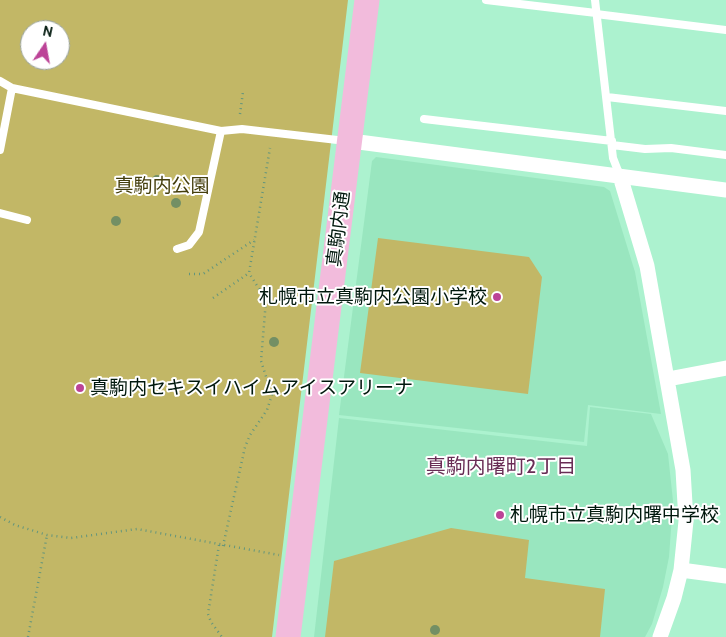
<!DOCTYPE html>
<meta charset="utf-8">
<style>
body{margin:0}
#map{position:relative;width:726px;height:637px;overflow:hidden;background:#acf2cf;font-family:Cabin,sans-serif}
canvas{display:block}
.north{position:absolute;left:20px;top:20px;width:50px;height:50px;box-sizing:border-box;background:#fff;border:1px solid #99a39e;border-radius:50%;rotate:12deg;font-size:14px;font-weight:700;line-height:20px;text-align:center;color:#00180d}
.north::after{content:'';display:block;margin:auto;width:18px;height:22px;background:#bc4397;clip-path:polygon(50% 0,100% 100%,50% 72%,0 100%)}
</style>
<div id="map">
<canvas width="726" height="637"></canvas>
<div class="north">N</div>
</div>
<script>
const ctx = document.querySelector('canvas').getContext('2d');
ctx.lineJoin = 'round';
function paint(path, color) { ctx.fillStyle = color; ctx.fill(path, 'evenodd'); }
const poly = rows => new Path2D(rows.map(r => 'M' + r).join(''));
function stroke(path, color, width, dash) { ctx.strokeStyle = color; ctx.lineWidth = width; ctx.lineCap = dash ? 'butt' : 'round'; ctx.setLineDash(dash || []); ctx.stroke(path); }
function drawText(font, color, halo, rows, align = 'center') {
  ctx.font = font + ' Cabin,"Noto Sans JP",sans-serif'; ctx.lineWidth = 4; ctx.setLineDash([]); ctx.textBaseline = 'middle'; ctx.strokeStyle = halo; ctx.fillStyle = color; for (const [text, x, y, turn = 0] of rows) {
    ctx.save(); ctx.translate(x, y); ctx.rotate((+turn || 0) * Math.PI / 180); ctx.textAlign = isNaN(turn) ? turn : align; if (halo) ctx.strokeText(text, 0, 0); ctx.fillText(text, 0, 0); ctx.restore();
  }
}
paint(poly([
 [376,157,604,187,610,191,635,272,661,414,588,405,584,442,339,415,372,161],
 [590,407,651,414,668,454,673,501,669,557,663,587,652,624,645,637,314,637,339,418,587,446]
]), '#99e6bf');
paint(poly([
 [0,0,348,0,272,637,0,637],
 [30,30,60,30,60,60,30,60],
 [378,238,529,257,542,277,528,394,360,373],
 [451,528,529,540,525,578,605,589,600,637,325,637,334,561]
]), '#c2b766');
stroke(poly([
 [240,114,243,92],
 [189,274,203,274,254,240],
 [213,298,249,273,270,148],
 [0,517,15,525,47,535,71,538,137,529,279,555],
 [219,545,208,614,211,622,222,637],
 [223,546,245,447,250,435,267,410,272,395,261,361,266,300,249,273],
 [28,637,47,535]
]), '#63957c', 2.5, [1, 4]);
stroke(poly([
 [486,0,596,13],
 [595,0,613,158,620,176],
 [596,14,726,30],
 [0,81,12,88,221,131,242,129,346,141],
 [607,97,726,111],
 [424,119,612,141],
 [612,145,645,149,671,148,726,155],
 [0,150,12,88],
 [0,213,27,220],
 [177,249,189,245,199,232,221,131]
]), '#fff', 8);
stroke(poly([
 [351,141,726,190],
 [620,176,647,266,683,470,686,521,681,570,674,598,660,637],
 [668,379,726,368],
 [681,570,726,576]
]), '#fff', 15);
stroke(poly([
 [288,637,367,0]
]), '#f2bbdc', 25);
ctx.fillStyle = '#738f64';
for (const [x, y] of [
 [157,180],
 [176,203],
 [116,221],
 [274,342],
 [435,630]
]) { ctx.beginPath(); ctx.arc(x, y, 5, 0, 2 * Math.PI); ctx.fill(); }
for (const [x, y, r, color] of [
 [497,297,5,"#bc4397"],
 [80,388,5,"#bc4397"],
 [500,515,5,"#bc4397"]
]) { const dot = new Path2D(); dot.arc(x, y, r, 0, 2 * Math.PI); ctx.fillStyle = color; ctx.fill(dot); stroke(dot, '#fff', 2); }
drawText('19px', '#443e0c', '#fff', [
 ["真駒内公園",162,186]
]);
drawText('19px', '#00180d', '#fff', [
 ["真駒内通",339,229,-83]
]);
drawText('19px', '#00180d', '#fff', [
 ["札幌市立真駒内公園小学校",487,297,"right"],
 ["真駒内セキスイハイムアイスアリーナ",90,388],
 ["札幌市立真駒内曙中学校",510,515]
], 'left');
drawText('20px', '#692d55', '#fff', [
 ["真駒内曙町2丁目",501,467]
]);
</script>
